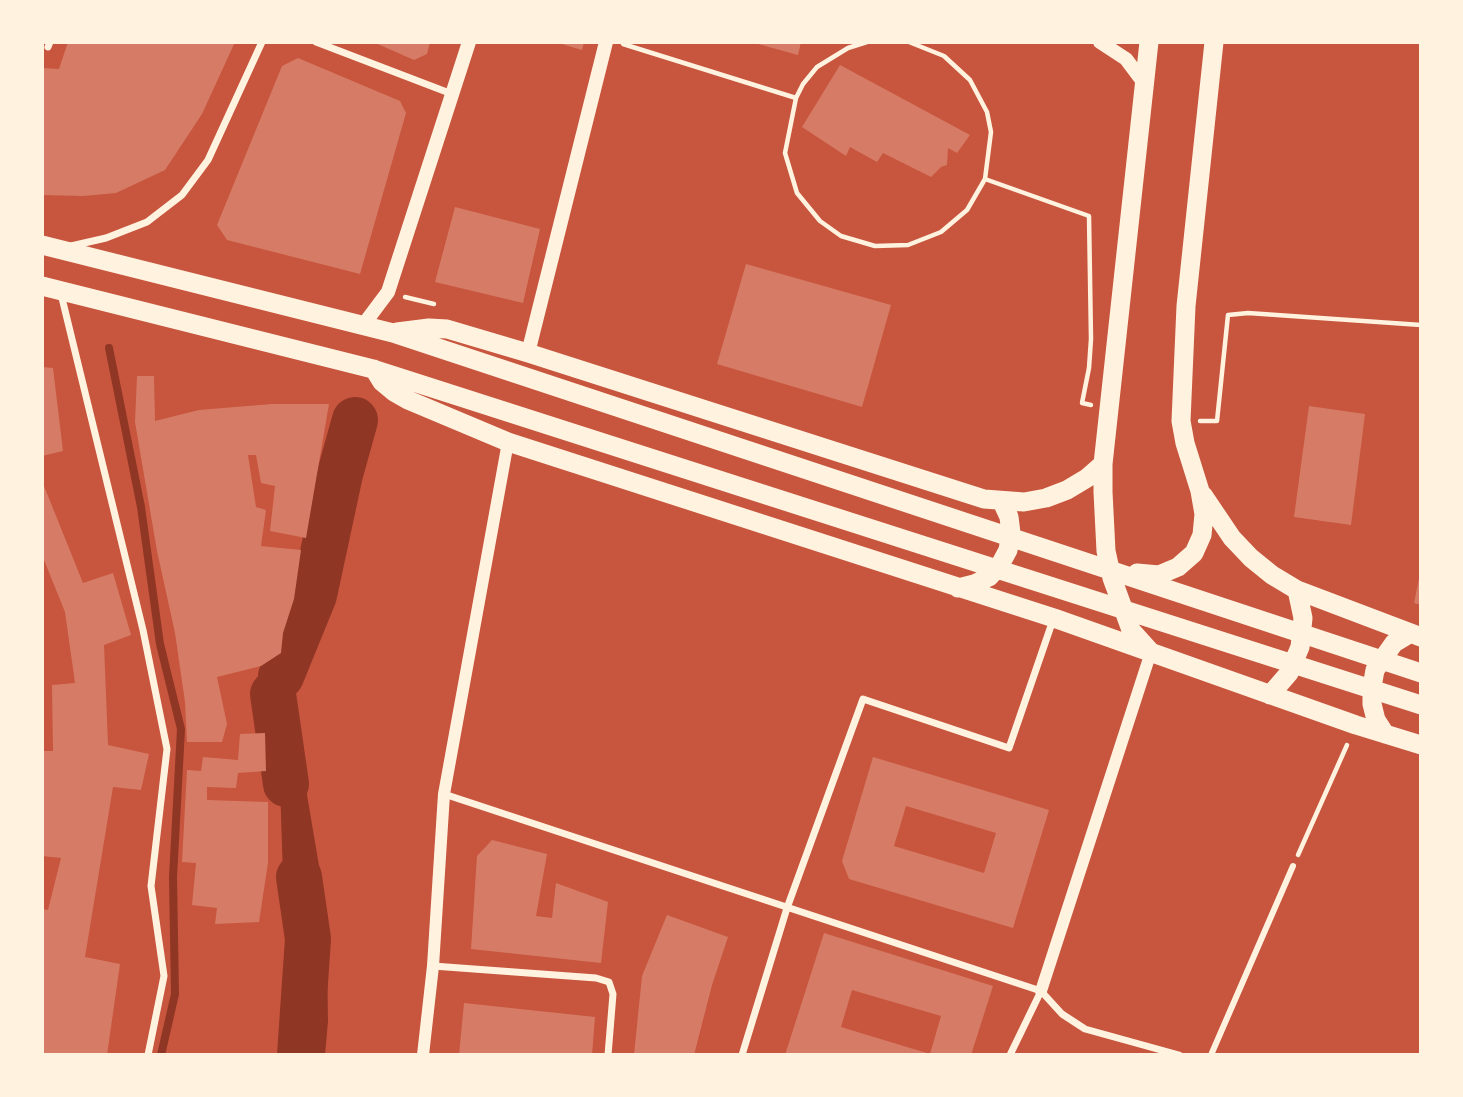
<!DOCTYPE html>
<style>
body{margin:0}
#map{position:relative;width:1463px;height:1097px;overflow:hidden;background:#c8553d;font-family:"DejaVu Sans",sans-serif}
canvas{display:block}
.frame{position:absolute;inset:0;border:44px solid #fff3e0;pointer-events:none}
</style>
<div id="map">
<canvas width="1463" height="1097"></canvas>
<div class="frame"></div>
</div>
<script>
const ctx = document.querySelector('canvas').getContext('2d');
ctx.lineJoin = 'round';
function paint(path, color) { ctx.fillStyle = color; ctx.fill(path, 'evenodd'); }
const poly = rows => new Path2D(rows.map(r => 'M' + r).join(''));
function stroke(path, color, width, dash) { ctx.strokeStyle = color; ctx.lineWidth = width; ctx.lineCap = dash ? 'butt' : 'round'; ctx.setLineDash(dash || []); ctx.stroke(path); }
paint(poly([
 [278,724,296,730,326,907,328,1021,325,1055,300,1055,308,939,283,876]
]), '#8f3625');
stroke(poly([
 [109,348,141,507,160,644,181,729,173,877,175,994,161,1055]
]), '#8f3625', 8);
stroke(poly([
 [281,676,314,595,340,474,355,420],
 [273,694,286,784],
 [299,877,308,939,300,1055]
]), '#8f3625', 46);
paint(poly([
 [68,42,235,42,202,114,165,170,116,193,83,196,42,195,42,68,59,69],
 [373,42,430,42,427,54,414,60],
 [555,42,584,42,582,50],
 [751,42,801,42,798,55],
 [298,58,400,101,406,113,360,274,227,240,217,225,282,66],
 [840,65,970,135,957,153,948,148,947,165,941,167,931,177,883,153,877,162,850,147,846,156,802,127],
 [455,207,540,229,523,303,435,282],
 [746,264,891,305,862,407,717,364],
 [42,367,53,368,63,451,42,456],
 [137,376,154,376,155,421,199,410,272,404,329,404,306,538,270,531,275,486,261,483,256,455,248,455,256,507,266,510,261,546,301,550,294,599,283,633,281,653,261,666,217,677,227,724,222,742,187,742,185,702,175,633,157,551,135,422],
 [1309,406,1365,414,1351,525,1294,517],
 [42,481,83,583,113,573,131,635,104,645,108,745,149,754,141,790,113,787,85,957,120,964,107,1055,42,1055,42,909,48,910,61,858,42,856,42,751,53,751,52,685,75,683,65,612,42,555],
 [1420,574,1421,574,1421,605,1414,603],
 [265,733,266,771,238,773,236,788,207,787,207,800,268,802,268,863,259,922,215,924,217,908,192,905,196,863,182,862,187,770,201,771,203,757,238,760,240,734],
 [873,757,1049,810,1013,928,849,879,842,861],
 [906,806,996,833,984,873,894,846],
 [492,840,547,854,536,916,552,918,556,883,608,902,601,963,471,949,477,856],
 [667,915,728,937,712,985,694,1055,634,1055,642,976],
 [824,933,993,986,971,1055,785,1055],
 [852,990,941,1016,930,1054,841,1027],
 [464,1003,595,1017,592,1055,459,1055]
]), '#d67c66');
stroke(poly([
 [867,42,848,48,817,67,803,84,796,98,785,153,797,193,820,221,841,236,875,246,908,245,941,232,967,210,985,179,991,132,987,112,970,80,944,56,909,42],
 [623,44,796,98],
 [985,179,1089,216,1091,339,1089,368,1082,403,1091,405],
 [405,297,434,304],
 [1200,421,1217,421,1228,315,1248,313,1421,325],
 [1298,855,1347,745]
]), '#fff3e0', 4.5);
stroke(poly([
 [1211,1055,1293,866]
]), '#fff3e0', 6);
stroke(poly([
 [316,42,452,94],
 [48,47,50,42],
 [71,246,106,238,147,222,182,195,208,160,262,42],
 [61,294,143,630,167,749,151,886,164,976,148,1055],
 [444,794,1041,991,1062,1014,1085,1029,1179,1055],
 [433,966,596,978,609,982,613,994,608,1055],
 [742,1055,787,908,863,699,1009,748,1053,620],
 [1010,1055,1041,991]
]), '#fff3e0', 7);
stroke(poly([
 [1041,991,1151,652],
 [423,1055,433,966,444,794,508,442]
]), '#fff3e0', 12);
stroke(poly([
 [1100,42,1126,59,1144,83],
 [364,324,388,292,469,42],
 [528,353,606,42]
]), '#fff3e0', 14);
stroke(poly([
 [1149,42,1103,464,1103,492,1106,551,1112,578,1131,630,1150,651],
 [42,245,393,333,1421,673],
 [42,286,373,369,1421,705],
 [397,332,429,328,447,329,528,353,984,499,1024,502,1046,498,1067,490,1087,478,1103,464],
 [374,369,382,382,394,392,408,400,508,442,1054,618,1356,725,1421,745],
 [1203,495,1232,538,1251,558,1272,575,1297,590,1421,637],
 [1137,573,1159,575,1178,567,1194,553,1202,535,1204,514,1200,491,1185,443,1181,421,1186,306,1214,42],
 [958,588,974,584,989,577,1000,565,1008,550,1011,533,1009,517,1002,502],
 [1270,695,1289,673,1300,647,1303,618,1297,590],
 [1385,734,1376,720,1372,704,1372,687,1375,670,1394,643,1409,634]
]), '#fff3e0', 19);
</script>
